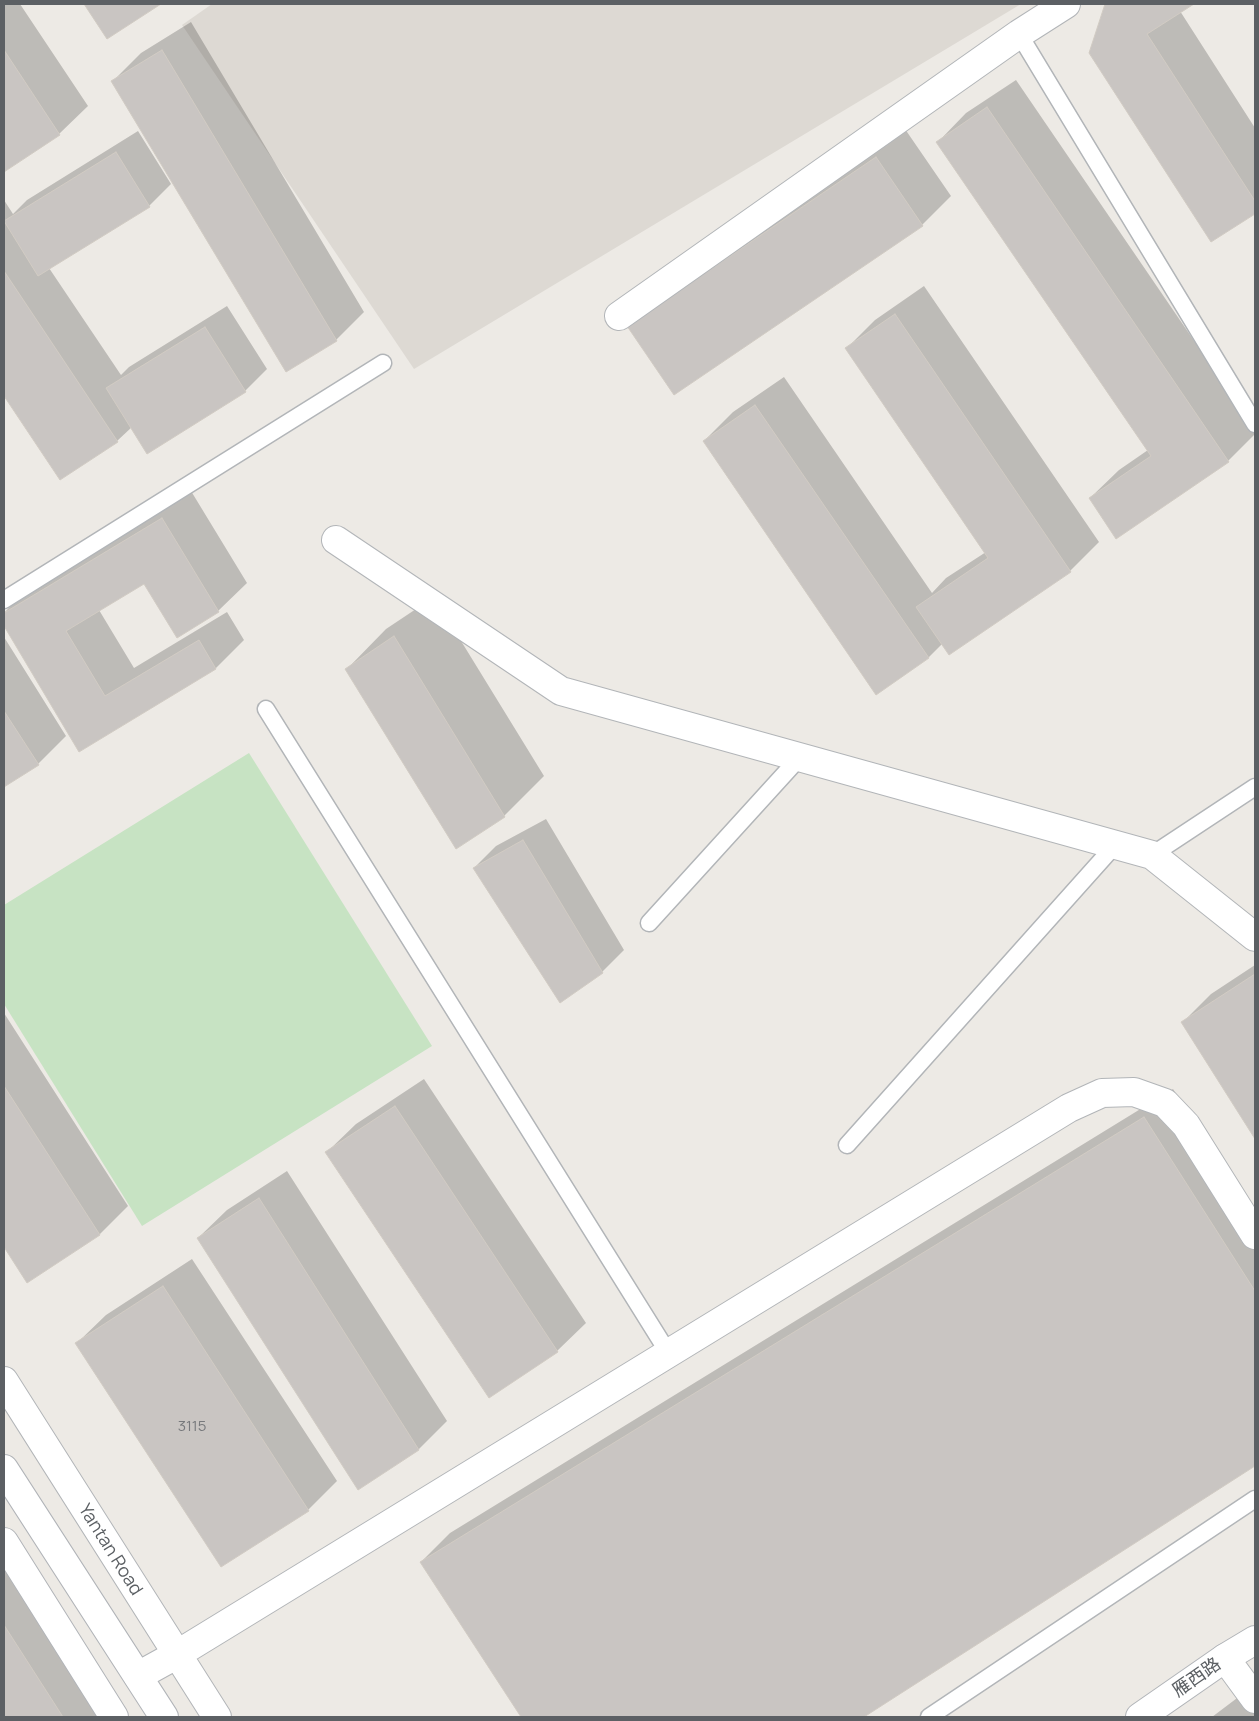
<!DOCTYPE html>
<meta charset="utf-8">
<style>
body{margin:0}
#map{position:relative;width:1259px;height:1721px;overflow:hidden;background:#edeae5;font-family:Manrope,sans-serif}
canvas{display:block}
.frame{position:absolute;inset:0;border:5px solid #5c6064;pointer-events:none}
</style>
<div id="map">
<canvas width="1259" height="1721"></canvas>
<div class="frame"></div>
</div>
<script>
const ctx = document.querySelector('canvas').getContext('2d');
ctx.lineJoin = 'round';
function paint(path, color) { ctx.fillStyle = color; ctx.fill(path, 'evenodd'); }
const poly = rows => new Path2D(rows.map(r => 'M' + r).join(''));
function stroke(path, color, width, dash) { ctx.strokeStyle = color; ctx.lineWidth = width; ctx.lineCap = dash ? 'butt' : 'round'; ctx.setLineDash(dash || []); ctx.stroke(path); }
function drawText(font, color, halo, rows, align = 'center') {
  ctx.font = font + ' Manrope,"Noto Sans SC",sans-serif'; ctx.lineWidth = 5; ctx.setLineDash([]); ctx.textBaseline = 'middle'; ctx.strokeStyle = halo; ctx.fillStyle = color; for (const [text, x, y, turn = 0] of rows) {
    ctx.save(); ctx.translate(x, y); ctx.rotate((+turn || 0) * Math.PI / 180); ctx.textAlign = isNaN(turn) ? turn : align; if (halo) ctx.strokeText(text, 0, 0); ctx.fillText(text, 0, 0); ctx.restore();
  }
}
paint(poly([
 [212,4,1021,4,414,369,182,25]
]), '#ddd9d3');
paint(poly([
 [249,753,432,1046,142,1226,4,1004,4,905]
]), '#c7e3c3');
paint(poly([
 [4,4,20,4,88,106,59,134,4,171],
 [85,4,159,4,108,37],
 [1106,4,1192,4,1180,11,1255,128,1255,212,1211,240,1090,53],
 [191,22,364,312,336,340,113,81,141,53],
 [1016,80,1255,430,1255,434,1228,461,1090,498,1119,470,1148,450,938,142,966,113],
 [905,129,951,196,922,225,674,393,629,326],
 [138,131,171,184,149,206,49,268,121,375,129,367,227,306,267,369,245,391,132,427,117,441,61,478,4,393,4,200,13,214,27,200],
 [924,286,1099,542,1070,571,943,643,928,658,704,441,733,412,784,377,932,593,946,578,986,552,846,349,875,320],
 [191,491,247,583,218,611,145,582,99,610,134,668,227,612,244,640,216,668,79,750,4,624,4,613,28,588],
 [434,597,544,776,504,816,347,669,386,629],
 [4,637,66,736,38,764,4,786],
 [546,819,624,950,602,972,474,868,496,846],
 [1255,965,1255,1137,1182,1023,1211,994],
 [4,1013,128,1206,100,1234,27,1281,4,1245],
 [424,1079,586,1323,557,1351,327,1152,356,1124],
 [1173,1089,1255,1218,1255,1464,862,1717,523,1717,421,1562,450,1533],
 [287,1171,447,1421,419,1449,358,1488,198,1238,227,1210],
 [192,1259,337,1481,308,1510,77,1343,106,1315],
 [4,1553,110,1717,4,1717],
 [1253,1686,1255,1689,1255,1717,1212,1717]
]), '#0003');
const building = poly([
 [84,4,161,4,107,39,84,4],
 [1105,4,1194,4,1147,34,1255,201,1255,214,1211,242,1089,53,1105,4],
 [4,50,60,135,4,172,4,50],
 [162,50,337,341,286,372,111,81,162,50],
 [987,107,1229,462,1116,539,1089,498,1151,456,936,142,987,107],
 [116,152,150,207,38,276,4,221,116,152],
 [876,157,923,226,674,395,627,326,876,157],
 [4,271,118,442,60,480,4,396,4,271],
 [895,314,1071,572,949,655,916,607,988,558,845,348,895,314],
 [205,327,246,392,147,454,106,388,205,327],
 [755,405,929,658,876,695,703,441,755,405],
 [162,518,219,612,177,638,144,584,66,631,105,696,199,640,216,669,79,752,4,626,4,613,162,518],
 [394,636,505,817,456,849,345,669,394,636],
 [4,711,39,765,4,787,4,711],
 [523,840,603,973,560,1003,473,868,523,840],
 [1255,974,1255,1139,1181,1022,1255,974],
 [4,1086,100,1235,27,1283,4,1247,4,1086],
 [395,1106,558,1352,489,1398,325,1152,395,1106],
 [1144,1117,1255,1291,1255,1466,864,1717,521,1717,420,1562,1144,1117],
 [259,1198,419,1450,358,1490,197,1238,259,1198],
 [163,1286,309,1511,221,1567,75,1343,163,1286],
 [4,1625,63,1717,4,1717,4,1625]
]);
paint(building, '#c9c5c2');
stroke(building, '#d1cbc3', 1);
const lane = poly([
 [1019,34,1255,424],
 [4,600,383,363],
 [266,709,669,1354],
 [1152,855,1255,787],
 [649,923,800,757],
 [847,1145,1116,844],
 [929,1717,1255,1499]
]);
const street = poly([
 [619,316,1019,34,1066,4],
 [336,540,561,691,1152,855,1255,937],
 [4,1381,217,1717],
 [1225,1658,1255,1699],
 [138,1676,176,1655,1069,1108,1102,1093,1134,1092,1165,1103,1186,1125,1255,1235]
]);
const secondary = poly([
 [4,1469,164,1717],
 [4,1542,114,1717],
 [1140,1717,1225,1658,1255,1640]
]);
stroke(lane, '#b2b5b8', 19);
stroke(street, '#b2b5b8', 30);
stroke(secondary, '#b1b4b8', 30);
stroke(lane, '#fff', 16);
stroke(street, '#fff', 28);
stroke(secondary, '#fff', 28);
drawText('15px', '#77797c', null, [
 ["3115",192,1427]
]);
drawText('18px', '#5c6064', '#fff', [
 ["Yantan Road",110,1550,58],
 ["雁西路",1197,1678,-35]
]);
</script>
